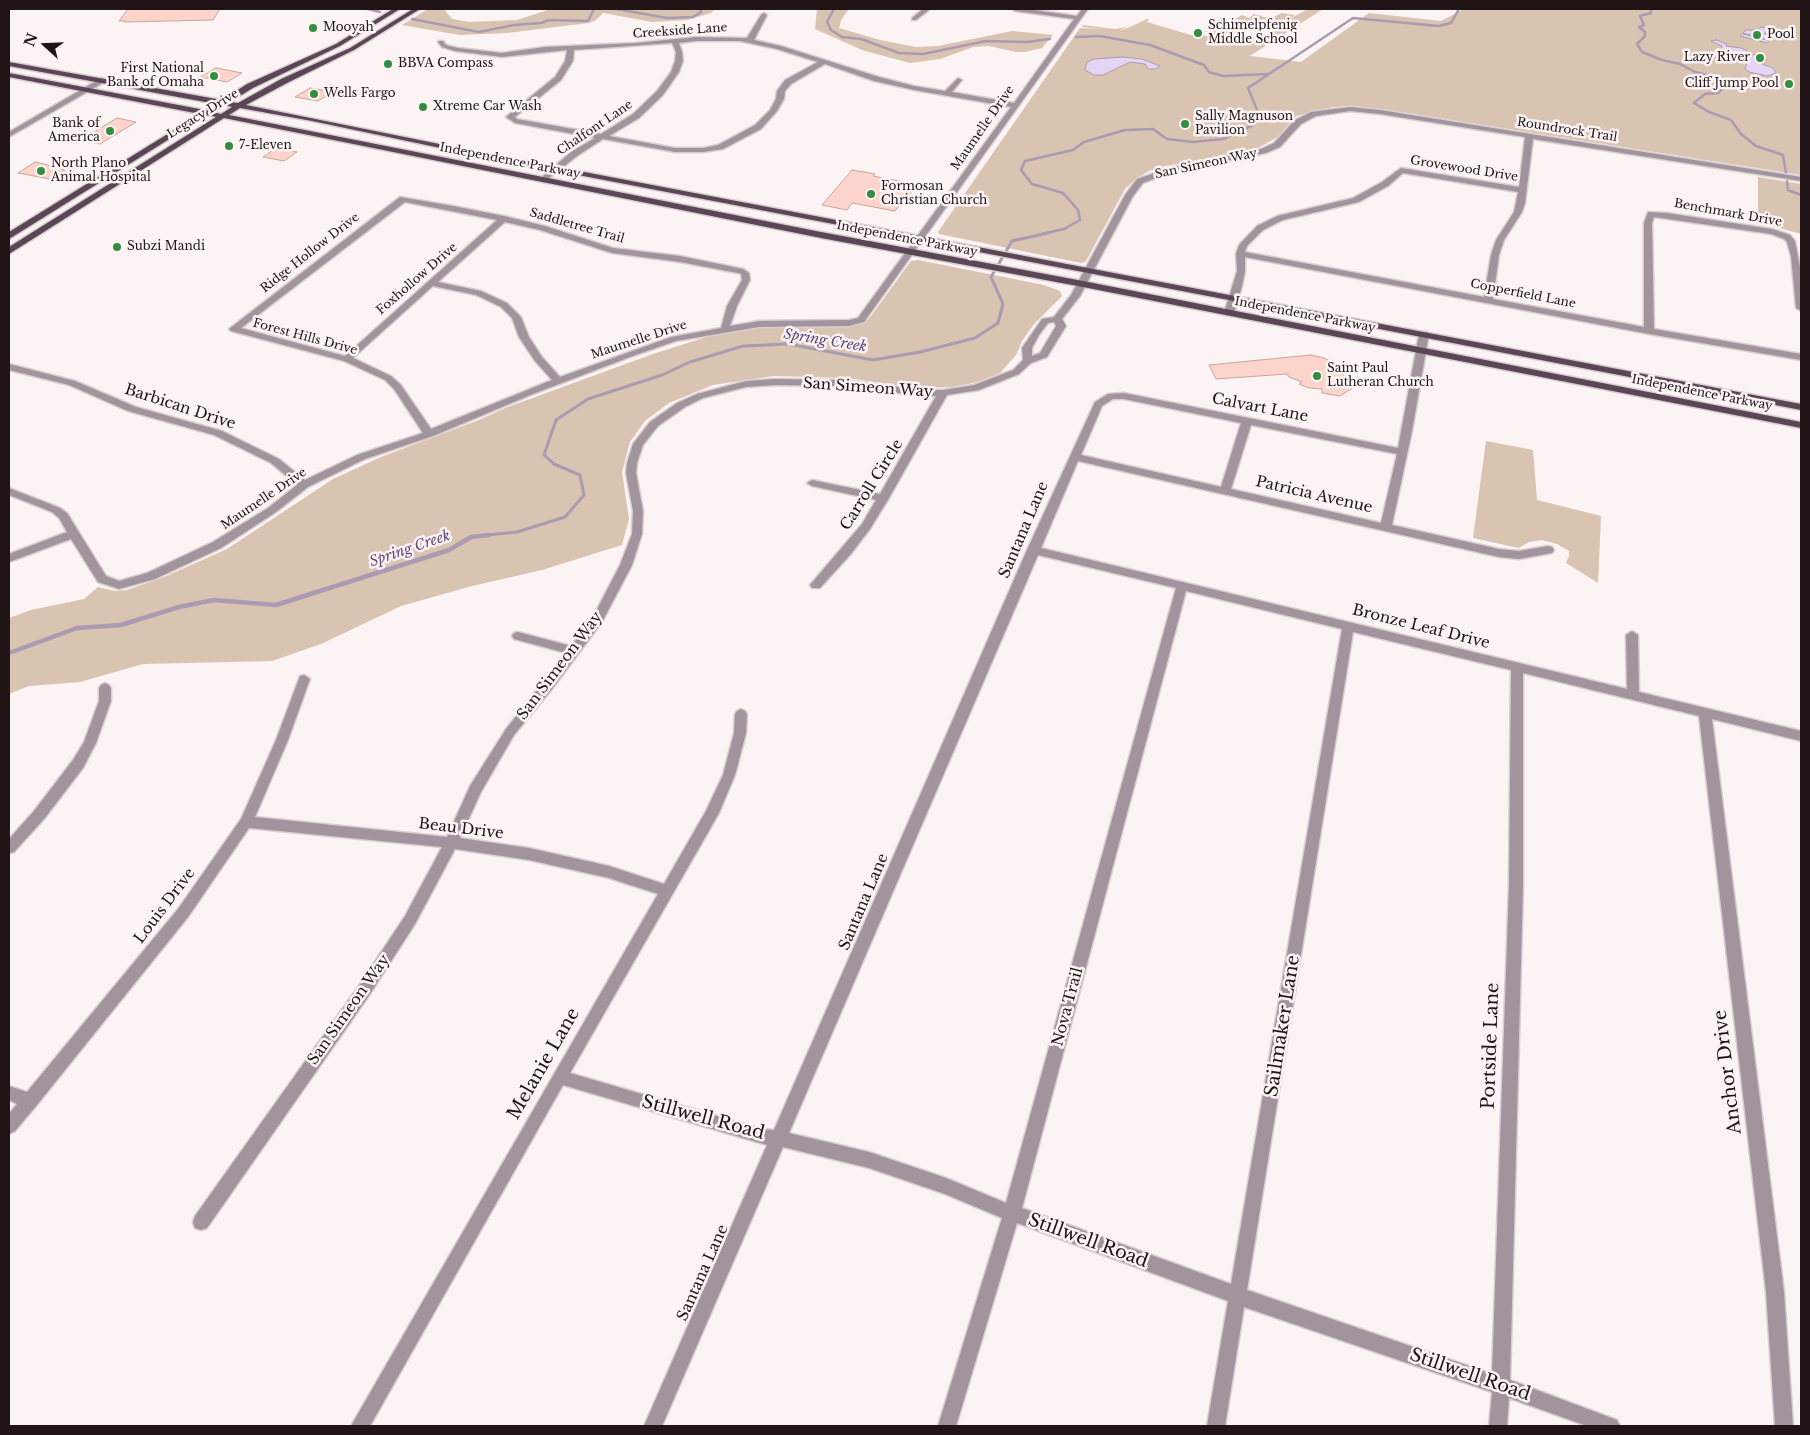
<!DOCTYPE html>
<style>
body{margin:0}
#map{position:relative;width:1810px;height:1435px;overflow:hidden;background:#fbf3f4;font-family:"Libre Baskerville",serif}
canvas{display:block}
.frame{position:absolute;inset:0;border:10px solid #211417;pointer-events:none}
.north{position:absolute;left:20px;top:20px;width:50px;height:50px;-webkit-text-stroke:4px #fbf3f4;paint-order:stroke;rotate:290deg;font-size:14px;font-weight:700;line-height:20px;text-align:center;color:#211417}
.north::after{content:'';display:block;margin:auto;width:18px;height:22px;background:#211417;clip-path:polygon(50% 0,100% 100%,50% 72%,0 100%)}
</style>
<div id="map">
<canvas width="1810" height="1435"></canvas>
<div class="frame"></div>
<div class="north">N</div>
</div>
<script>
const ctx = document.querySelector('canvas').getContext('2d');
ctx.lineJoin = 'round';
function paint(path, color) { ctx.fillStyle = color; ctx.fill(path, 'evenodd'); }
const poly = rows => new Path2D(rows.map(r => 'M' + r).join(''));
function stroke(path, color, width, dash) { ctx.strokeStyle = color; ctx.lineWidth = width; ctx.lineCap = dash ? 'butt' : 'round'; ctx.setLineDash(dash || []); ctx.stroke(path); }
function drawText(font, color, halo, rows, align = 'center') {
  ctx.font = font + ' "Libre Baskerville",serif'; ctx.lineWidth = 5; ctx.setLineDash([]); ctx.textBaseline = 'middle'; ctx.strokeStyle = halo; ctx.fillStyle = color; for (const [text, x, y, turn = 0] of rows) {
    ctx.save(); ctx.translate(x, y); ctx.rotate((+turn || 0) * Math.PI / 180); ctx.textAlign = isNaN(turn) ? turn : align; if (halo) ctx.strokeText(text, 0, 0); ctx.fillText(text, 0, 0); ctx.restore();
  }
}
paint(poly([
 [428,9,444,9,452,19,469,22,517,20,551,9,715,9,711,13,687,20,652,22,603,13,595,21,588,23,507,33,460,35,402,25],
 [817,9,849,9,841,20,839,28,880,40,916,47,938,46,1012,31,1053,35,1042,48,1025,52,1016,52,989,46,973,47,940,59,910,63,862,50,815,29],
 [1308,9,1323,9,1250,56,1301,62,1369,13,1441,21,1464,9,1801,9,1801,175,1388,110,1354,106,1333,107,1296,116,1278,137,1256,149,1165,166,1149,171,1137,178,1125,189,1086,261,1081,263,939,234,938,232,1080,28,1101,29,1083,27,1082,25,1115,29,1127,27,1118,31,1128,28,1147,19,1149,19,1147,22,1194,36,1198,34,1222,40,1244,36,1264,38,1274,34,1274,29,1262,24,1251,24,1241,27,1239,33,1222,36,1202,31,1213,32,1242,15,1249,18,1254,14,1271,19,1281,13,1295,15,1284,22,1276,23,1282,23],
 [1758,177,1801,184,1801,234,1758,222],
 [918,260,1044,285,1060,291,1062,296,1034,324,1022,341,1016,355,1000,373,978,382,953,387,916,388,847,378,774,376,713,385,669,403,645,421,630,442,622,472,629,519,622,545,542,570,472,586,401,606,321,644,272,661,143,664,80,682,29,686,9,694,9,618,31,610,84,599,98,587,115,591,127,590,164,577,227,549,333,479,381,457,479,420,505,408,653,354,716,334,753,328,782,326,842,327,864,323,871,316,911,261],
 [1486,441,1533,450,1537,500,1601,516,1598,583,1566,563,1569,556,1569,551,1557,544,1542,540,1529,542,1519,548,1473,538]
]), '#d9c3b1');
const water = poly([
 [1762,27,1784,33,1779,36,1764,33,1769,36,1767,39,1763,39,1769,41,1767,43,1740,36,1742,34,1753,36,1743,33,1746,30,1756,30,1762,27],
 [1716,40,1727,44,1726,46,1741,48,1746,50,1748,55,1757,55,1767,60,1762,61,1762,64,1773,68,1776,73,1767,76,1749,72,1745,69,1747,63,1745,60,1725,53,1721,49,1722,46,1711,41,1716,40],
 [1123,57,1142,59,1160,66,1155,69,1148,69,1145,64,1130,62,1103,75,1094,75,1085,70,1087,62,1094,59,1123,57]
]);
paint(water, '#e4d5f5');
stroke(water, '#aa9bb2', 1);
stroke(poly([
 [368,9,380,12],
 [617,9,667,18,693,17,701,12,700,9],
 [834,9,827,22,831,30,842,37,861,39,899,53,923,54,986,41,1026,42,1050,39],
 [1651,9,1651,13,1640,16,1644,25,1639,27,1645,32,1645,36,1637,44,1642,52,1662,60,1680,64,1695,72,1724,79,1726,86,1718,93,1705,94,1694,103,1709,112,1731,120,1741,134,1756,146,1783,155,1786,173],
 [412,19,479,32,514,25,541,23,549,20,588,21,594,9],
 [1076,37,1100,36,1150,45,1204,65,1209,72,1223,76,1268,74],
 [1787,180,1788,190,1801,195],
 [1042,234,1064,229,1080,220,1078,210,1063,193,1032,184,1021,170,1025,161,1073,150,1084,142,1125,130,1153,129,1167,139,1193,142,1223,139,1253,125,1260,117,1248,88,1353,18,1439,26,1451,23,1459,9]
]), '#aa9bb2', 2.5);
stroke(poly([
 [477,536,517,532,565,517,584,495,580,475,554,464,544,455,556,420,588,399,662,375,690,362,743,346,788,344,873,360,920,352,975,338,998,323,1003,304,991,277,1012,241,1048,233]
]), '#aa9bb2', 3);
stroke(poly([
 [9,653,77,628,121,625,179,607,214,600,276,605,449,550,471,537,489,535]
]), '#aa9bb2', 4.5);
const building = poly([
 [128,9,220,9,213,20,124,22,125,21,119,21,128,9],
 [216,68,242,73,227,82,200,77,216,68],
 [310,88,333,92,318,101,295,97,310,88],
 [117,118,136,122,100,144,81,140,117,118],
 [276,148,297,152,284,161,263,157,276,148],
 [35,162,61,168,60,169,65,170,50,179,18,173,35,162],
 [852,170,875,174,873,176,915,184,911,190,913,190,902,206,900,205,895,211,852,203,847,210,822,205,852,170],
 [1311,355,1324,358,1344,368,1338,372,1360,383,1340,396,1322,393,1322,389,1309,388,1299,384,1302,382,1289,377,1287,374,1216,379,1209,365,1311,355]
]);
paint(building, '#fcd4cc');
stroke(building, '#c9a49d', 1);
const minor = poly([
 [923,9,930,9,916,20,912,20,912,18,923,9],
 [1012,9,1027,9,1077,16,1082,9,1088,9,864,322,849,326,759,327,676,341,630,357,533,394,433,436,365,459,308,487,276,512,221,548,155,579,119,589,98,582,71,539,9,562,9,554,67,532,59,518,52,512,9,495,9,488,60,508,67,513,106,576,119,581,147,573,213,542,268,508,297,485,271,463,214,435,128,411,69,385,9,370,9,364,75,381,136,407,222,431,279,459,305,480,357,455,423,433,394,389,385,380,344,361,231,331,229,329,400,197,453,206,504,216,545,226,613,248,680,256,743,269,749,273,750,280,737,306,730,326,759,321,849,320,858,318,1011,107,914,90,874,81,825,64,791,84,785,91,784,99,777,111,761,129,723,149,703,152,675,152,603,139,577,156,544,182,540,180,541,178,571,152,595,138,515,123,506,117,555,77,565,61,567,50,502,57,455,51,442,47,438,42,439,41,443,41,446,45,458,48,502,53,545,47,636,43,696,37,747,38,761,15,764,13,767,15,754,40,781,46,879,77,914,86,945,91,958,78,962,80,952,92,1014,103,1074,19,1015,11,1012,9],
 [696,41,740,41,777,49,818,62,785,80,777,91,776,99,770,110,755,125,718,145,703,148,675,148,609,136,639,118,663,95,679,72,683,61,682,52,679,43,696,41],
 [672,43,676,52,675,61,671,72,657,91,633,114,601,134,517,119,515,117,561,80,573,61,574,50,672,43],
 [405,202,497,220,345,356,241,328,405,202],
 [505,222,540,230,612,253,680,262,738,273,741,274,742,280,727,306,721,328,671,337,560,377,542,357,529,337,521,317,507,303,481,291,438,282,505,222],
 [433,286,476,295,501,307,512,318,519,337,535,361,552,380,431,429,401,385,391,376,353,358,433,286],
 [101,78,108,80,9,137,9,132,101,78],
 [1350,107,1380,110,1801,177,1801,181,1533,139,1525,203,1522,212,1504,240,1499,255,1493,299,1644,327,1644,223,1648,212,1667,213,1772,229,1790,235,1795,241,1801,272,1801,311,1796,308,1791,256,1787,242,1784,239,1771,234,1654,217,1652,223,1654,329,1801,354,1801,360,1649,334,1245,257,1245,271,1242,286,1234,313,1232,315,1226,315,1224,313,1237,271,1236,254,1239,245,1257,226,1277,216,1353,198,1382,182,1401,168,1519,187,1525,137,1380,114,1350,111,1316,116,1301,124,1280,147,1266,153,1174,171,1143,183,1133,196,1080,296,1062,319,1066,326,1047,357,1031,363,1019,374,979,390,947,395,889,498,870,529,850,555,820,588,812,588,810,585,862,524,876,500,812,486,807,483,812,480,880,494,936,396,922,396,844,386,776,385,746,387,703,398,685,407,658,426,643,445,637,463,636,473,643,511,642,534,632,565,602,622,552,689,514,735,481,792,460,838,529,848,609,866,664,884,706,811,723,775,734,733,735,714,737,711,741,709,745,711,747,714,746,733,735,775,719,813,570,1073,761,1129,774,1130,1027,550,1095,402,1108,394,1124,393,1398,448,1419,334,1421,332,1427,332,1429,334,1412,431,1392,525,1499,549,1519,551,1548,546,1552,547,1554,550,1552,553,1519,559,1499,557,1078,461,1041,548,1627,689,1626,635,1632,631,1638,635,1639,692,1801,731,1801,741,1712,719,1784,1292,1793,1426,1775,1426,1766,1292,1699,716,1523,673,1523,885,1510,1380,1617,1420,1620,1426,1587,1426,1509,1398,1507,1426,1489,1426,1492,1392,1244,1307,1225,1426,1207,1426,1228,1301,1017,1223,956,1426,938,1426,1002,1218,945,1194,869,1168,783,1147,662,1426,644,1426,767,1145,563,1085,370,1426,351,1426,658,894,609,878,529,860,455,849,415,924,368,997,207,1228,201,1230,195,1228,193,1222,195,1216,358,987,405,916,442,847,249,828,188,917,36,1106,15,1131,9,1134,9,1114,17,1104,9,1100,9,1086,27,1092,178,909,241,819,276,740,300,676,304,675,310,679,288,740,255,817,447,837,470,786,506,729,566,653,514,639,512,636,514,633,518,632,571,646,593,617,620,565,632,534,633,511,626,473,627,463,633,444,650,422,677,403,697,394,746,381,776,379,844,380,922,390,943,390,974,385,1013,370,1023,360,1022,348,1042,319,1054,317,1071,295,1125,195,1137,179,1172,167,1261,149,1274,143,1295,120,1311,112,1350,107],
 [1403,173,1518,192,1514,212,1496,240,1491,255,1484,297,1245,252,1247,246,1263,230,1283,220,1359,202,1388,186,1403,173],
 [1054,322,1056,326,1040,353,1032,356,1032,348,1039,335,1048,323,1054,322],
 [1113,399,1124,399,1241,423,1221,487,1081,455,1102,406,1113,399],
 [1251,425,1397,454,1381,523,1231,489,1251,425],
 [1038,555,1176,588,1006,1203,946,1178,869,1152,789,1133,1038,555],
 [1186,591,1342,629,1231,1284,1022,1208,1186,591],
 [1353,632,1511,670,1509,885,1492,1374,1247,1290,1353,632],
 [105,683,109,685,111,688,111,701,96,743,83,768,44,819,14,852,9,853,9,839,34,811,73,760,84,742,99,701,99,688,101,685,105,683]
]);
const major = poly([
 [393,9,400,9,340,46,253,88,230,102,238,103,281,79,350,48,413,9,420,9,354,50,287,83,246,105,469,150,1801,404,1801,410,469,154,312,121,240,108,229,115,821,232,1083,281,1801,422,1801,428,1083,287,821,238,224,118,9,254,9,247,216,117,208,115,9,239,9,232,200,114,9,77,9,73,205,110,216,104,9,66,9,62,222,100,247,84,336,44,393,9],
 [224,105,232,107,221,114,213,112,224,105]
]);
stroke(minor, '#d8cfd1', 3);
stroke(major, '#d8cfd1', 3);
paint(minor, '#a1949d');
paint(major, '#5b4656');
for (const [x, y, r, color] of [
 [313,28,5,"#328d3e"],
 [1198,33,5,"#328d3e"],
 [1757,35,5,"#328d3e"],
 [1760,58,5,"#328d3e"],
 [388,64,5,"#328d3e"],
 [214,76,5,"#328d3e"],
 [1789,84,5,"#328d3e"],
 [314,94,5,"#328d3e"],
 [423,107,5,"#328d3e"],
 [1185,124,5,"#328d3e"],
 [110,131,5,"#328d3e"],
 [229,146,5,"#328d3e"],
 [41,171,5,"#328d3e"],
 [871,194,5,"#328d3e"],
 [117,247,5,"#328d3e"],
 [1317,376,5,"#328d3e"]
]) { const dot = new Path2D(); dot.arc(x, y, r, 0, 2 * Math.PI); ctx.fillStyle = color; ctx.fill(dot); stroke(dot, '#fbf3f4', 2); }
drawText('12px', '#211417', '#fbf3f4', [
 ["Schimelpfenig",1208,26],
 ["Middle School",1208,40],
 ["Mooyah",323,28],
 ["Pool",1767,35],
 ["Lazy River",1750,58,"right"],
 ["BBVA Compass",398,64],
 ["First National",204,69,"right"],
 ["Bank of Omaha",204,83,"right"],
 ["Cliff Jump Pool",1779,84,"right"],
 ["Wells Fargo",324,94],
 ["Xtreme Car Wash",433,107],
 ["Sally Magnuson",1195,117],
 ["Pavilion",1195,131],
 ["Bank of",100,124,"right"],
 ["America",100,138,"right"],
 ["7-Eleven",239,146],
 ["North Plano",51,164],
 ["Animal Hospital",51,178],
 ["Formosan",881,187],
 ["Christian Church",881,201],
 ["Subzi Mandi",127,247],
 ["Saint Paul",1327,369],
 ["Lutheran Church",1327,383]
], 'left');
drawText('12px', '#211417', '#fbf3f4', [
 ["Creekside Lane",680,31,-4],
 ["Legacy Drive",203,114,-32],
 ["Chalfont Lane",595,128,-34],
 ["Maumelle Drive",983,128,-55],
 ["Roundrock Trail",1567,130,9],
 ["Independence Parkway",510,161,11],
 ["San Simeon Way",1206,164,-12],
 ["Grovewood Drive",1464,169,9],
 ["Benchmark Drive",1728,213,10],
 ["Saddletree Trail",577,226,16],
 ["Independence Parkway",907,239,11],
 ["Ridge Hollow Drive",310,253,-38],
 ["Foxhollow Drive",417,279,-41],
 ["Copperfield Lane",1523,294,11],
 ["Independence Parkway",1305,315,11],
 ["Forest Hills Drive",305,337,15],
 ["Maumelle Drive",639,340,-18],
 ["Independence Parkway",1702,393,11],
 ["Maumelle Drive",264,499,-34]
]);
drawText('italic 14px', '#5d4774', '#fbf3f4', [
 ["Spring Creek",825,341,9],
 ["Spring Creek",410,549,-19]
]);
drawText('15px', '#211417', '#fbf3f4', [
 ["San Simeon Way",868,388,4],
 ["Barbican Drive",180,407,18],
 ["Calvart Lane",1260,408,11],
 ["Carroll Circle",872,485,-58],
 ["Patricia Avenue",1314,495,13],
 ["Santana Lane",1024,530,-67],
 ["Bronze Leaf Drive",1421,627,14],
 ["San Simeon Way",560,666,-53],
 ["Beau Drive",461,829,7],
 ["Santana Lane",864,902,-67],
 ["Louis Drive",165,906,-53],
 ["Nova Trail",1068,1007,-75],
 ["San Simeon Way",349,1010,-55],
 ["Santana Lane",703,1273,-66]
]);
drawText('18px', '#211417', '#fbf3f4', [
 ["Sailmaker Lane",1283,1026,-81],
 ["Portside Lane",1491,1046,-88],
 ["Melanie Lane",544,1064,-60],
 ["Anchor Drive",1728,1072,-97],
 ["Stillwell Road",703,1118,15],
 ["Stillwell Road",1088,1241,20],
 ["Stillwell Road",1470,1375,19]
]);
</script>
